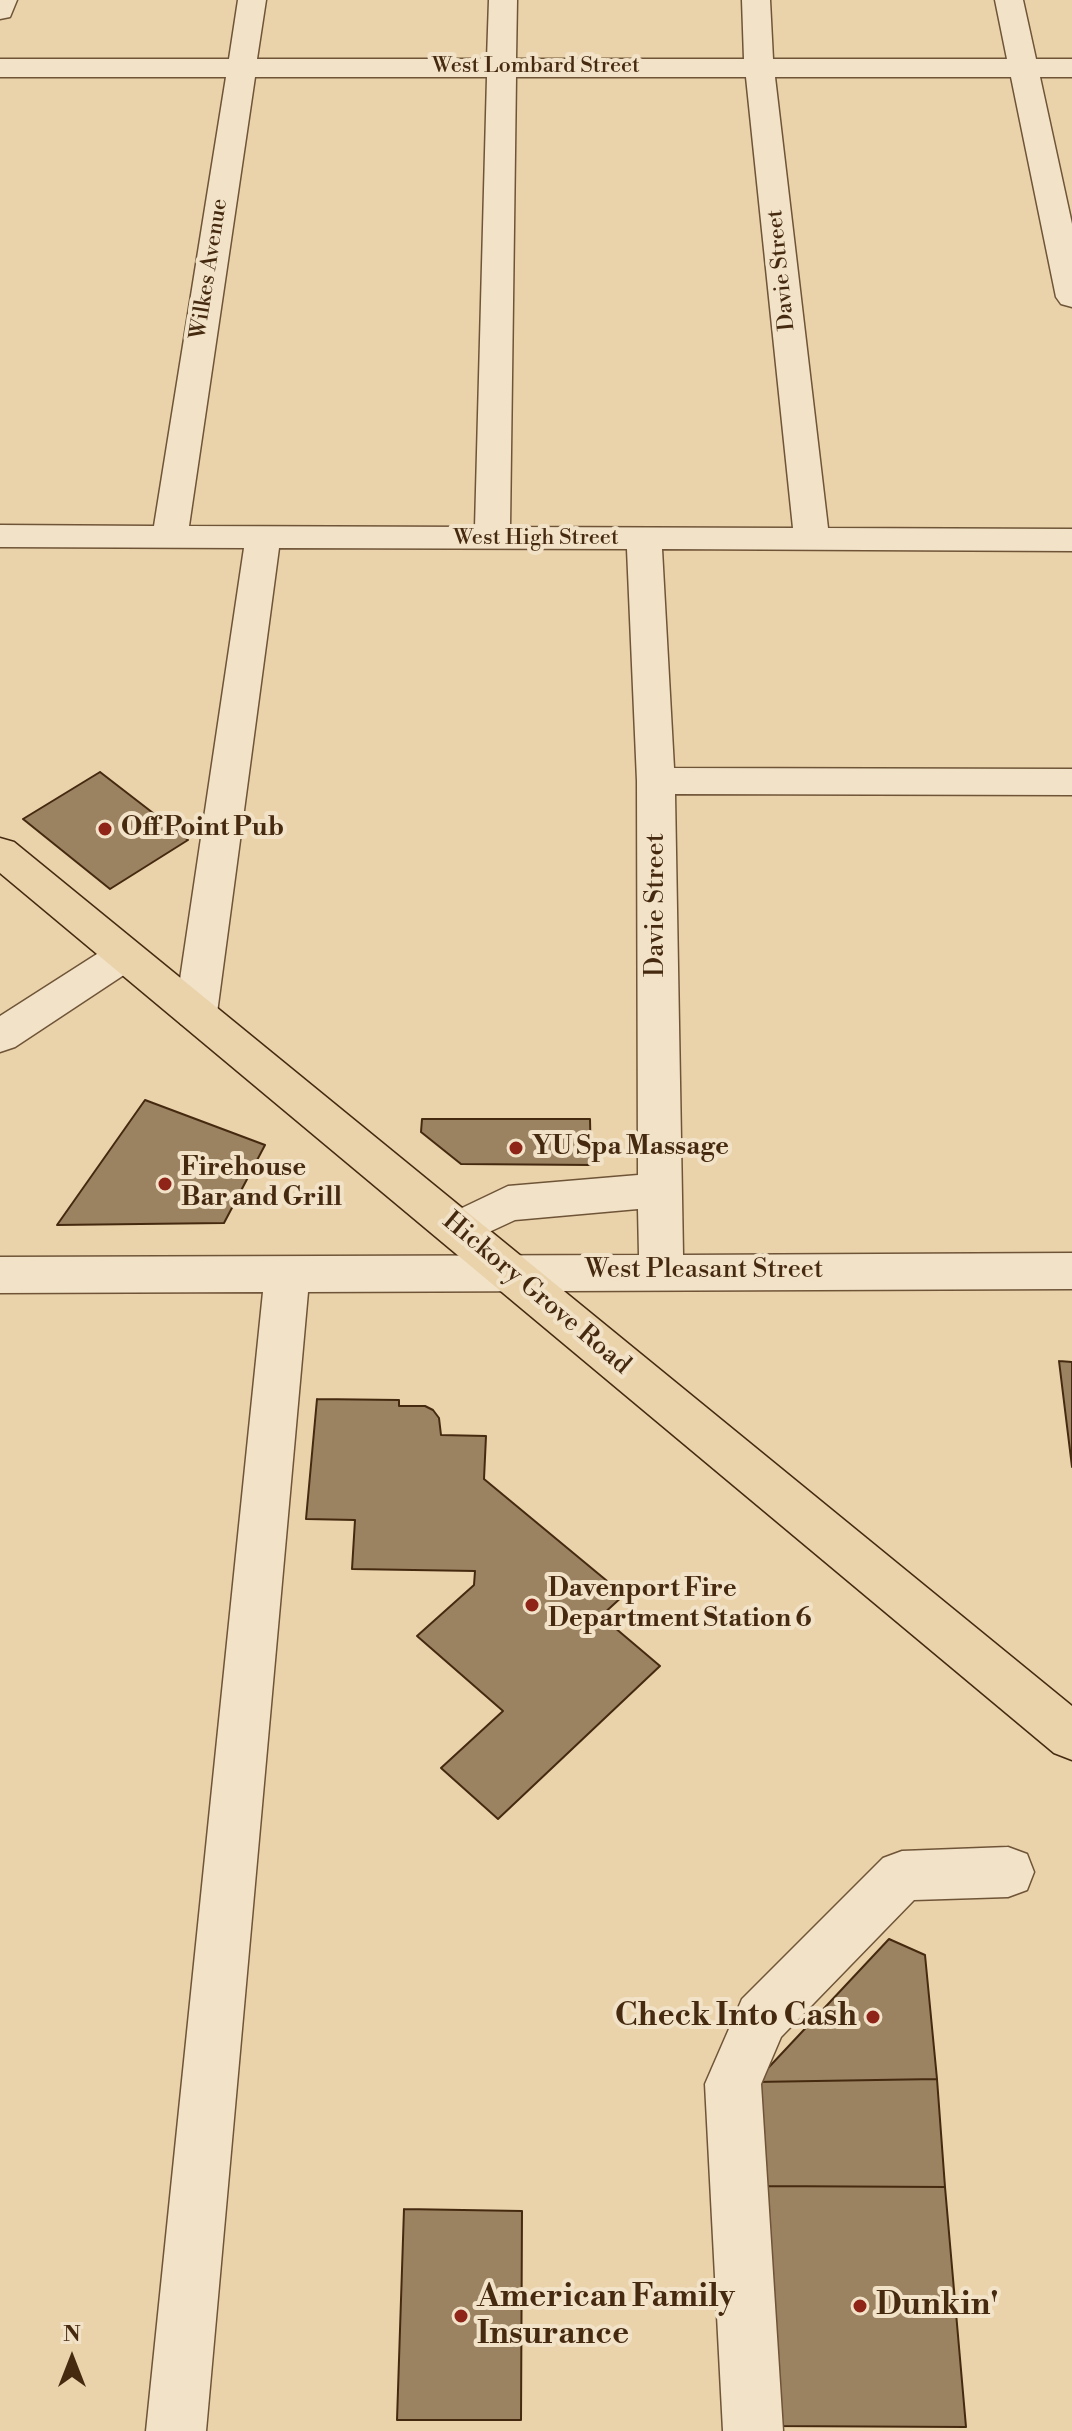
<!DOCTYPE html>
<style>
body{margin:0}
#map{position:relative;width:1072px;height:2431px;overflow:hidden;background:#ead3ab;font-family:"Libre Bodoni",serif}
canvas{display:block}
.north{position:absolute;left:32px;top:2319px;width:80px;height:80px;-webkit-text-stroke:6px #f1e2c8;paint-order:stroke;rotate:0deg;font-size:22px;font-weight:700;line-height:32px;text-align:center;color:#462a10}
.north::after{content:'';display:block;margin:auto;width:28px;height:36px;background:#462a10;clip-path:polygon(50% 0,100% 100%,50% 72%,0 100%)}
</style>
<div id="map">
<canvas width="1072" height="2431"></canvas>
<div class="north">N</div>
</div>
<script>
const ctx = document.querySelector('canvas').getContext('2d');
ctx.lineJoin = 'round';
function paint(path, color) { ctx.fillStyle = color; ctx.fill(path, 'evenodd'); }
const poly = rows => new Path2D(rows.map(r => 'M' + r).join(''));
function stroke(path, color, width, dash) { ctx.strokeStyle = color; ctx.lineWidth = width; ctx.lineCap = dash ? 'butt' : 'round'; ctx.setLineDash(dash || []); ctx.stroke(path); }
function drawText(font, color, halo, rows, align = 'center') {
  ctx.font = font + ' "Libre Bodoni",serif'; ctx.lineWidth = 8; ctx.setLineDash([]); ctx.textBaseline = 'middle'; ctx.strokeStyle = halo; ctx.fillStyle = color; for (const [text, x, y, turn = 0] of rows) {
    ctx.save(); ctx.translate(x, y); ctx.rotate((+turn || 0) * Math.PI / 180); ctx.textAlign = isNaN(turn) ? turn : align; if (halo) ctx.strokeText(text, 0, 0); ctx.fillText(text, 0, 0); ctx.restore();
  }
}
const building = poly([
 [100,772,188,840,110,889,23,819,100,772],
 [145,1100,265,1145,224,1223,57,1225,145,1100],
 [422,1119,590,1119,591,1165,461,1164,421,1132,422,1119],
 [1059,1361,1072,1362,1072,1467,1059,1361],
 [317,1399,399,1400,399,1406,425,1406,433,1410,439,1418,441,1435,486,1436,484,1479,624,1595,601,1616,660,1666,498,1819,441,1768,503,1711,417,1636,474,1585,475,1571,352,1569,355,1520,306,1519,317,1399],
 [889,1939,925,1955,937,2079,755,2082,889,1939],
 [937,2079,945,2187,759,2186,755,2082,937,2079],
 [759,2186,945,2187,966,2427,769,2426,759,2186],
 [404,2209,522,2211,521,2420,397,2420,404,2209]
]);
paint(building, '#9b8261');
stroke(building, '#462a10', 2);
const minor = poly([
 [0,0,17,0,10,17,0,19,0,0],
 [238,0,266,0,257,59,487,59,489,0,517,0,516,59,744,59,742,0,770,0,773,59,1007,59,995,0,1023,0,1036,59,1072,59,1072,77,1040,77,1072,224,1072,307,1061,304,1056,297,1011,77,775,77,828,528,1072,529,1072,551,662,549,674,768,1072,769,1072,795,675,794,683,1255,1072,1253,1072,1289,308,1292,206,2431,146,2431,263,1292,0,1293,0,1257,639,1255,638,1209,515,1220,459,1246,443,1241,437,1229,443,1217,508,1186,638,1175,637,781,627,549,279,548,217,1013,211,1024,196,1028,181,1024,175,1013,244,548,0,547,0,525,154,526,226,77,0,77,0,59,229,59,238,0],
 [255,77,487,77,475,527,189,526,255,77],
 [516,77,746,77,793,528,510,527,516,77],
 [125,940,139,945,145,955,139,965,15,1047,0,1052,0,1016,111,945,125,940],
 [1008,1847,1027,1854,1034,1872,1027,1890,1008,1897,914,1900,781,2037,761,2084,783,2431,723,2431,705,2084,742,1999,883,1858,902,1851,1008,1847]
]);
const major = poly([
 [0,838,14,842,1072,1706,1072,1760,1054,1753,0,873,0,838]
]);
stroke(minor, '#6f5437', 3);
stroke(major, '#462a10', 3);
paint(minor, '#f1e2c8');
paint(major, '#ead3ab');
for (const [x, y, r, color] of [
 [105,829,8,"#8f2418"],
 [516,1148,8,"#8f2418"],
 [165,1184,8,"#8f2418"],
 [532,1605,8,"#8f2418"],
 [873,2017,8,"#8f2418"],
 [860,2306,8,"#8f2418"],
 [461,2316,8,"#8f2418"]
]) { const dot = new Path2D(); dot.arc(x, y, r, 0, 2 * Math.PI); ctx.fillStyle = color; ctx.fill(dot); stroke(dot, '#f1e2c8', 3); }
drawText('22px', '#462a10', '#f1e2c8', [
 ["West Lombard Street",536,67],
 ["Wilkes Avenue",210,269,-81],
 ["Davie Street",782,270,-96],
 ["West High Street",536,539]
]);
drawText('bold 26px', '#462a10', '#f1e2c8', [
 ["Off Point Pub",121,829],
 ["YU Spa Massage",532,1148],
 ["Firehouse",181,1169],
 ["Bar and Grill",181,1199],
 ["Davenport Fire",548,1590],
 ["Department Station 6",548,1620]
], 'left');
drawText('26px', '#462a10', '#f1e2c8', [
 ["Davie Street",657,905,-90],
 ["West Pleasant Street",704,1271],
 ["Hickory Grove Road",536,1294,40]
]);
drawText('bold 32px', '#462a10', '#f1e2c8', [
 ["Check Into Cash",857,2017,"right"],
 ["American Family",477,2298],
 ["Insurance",477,2335],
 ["Dunkin'",876,2306]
], 'left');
</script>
